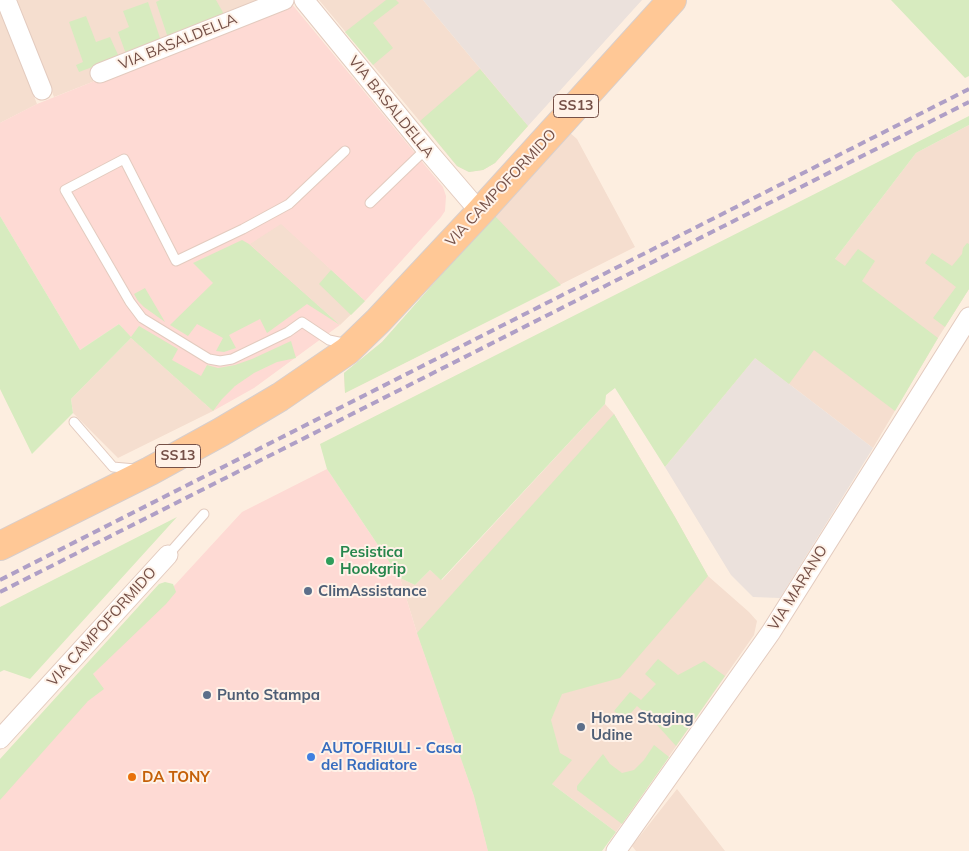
<!DOCTYPE html>
<style>
body{margin:0}
canvas{display:block;background:#fdeee0}
</style>
<canvas width="969" height="851"></canvas>
<script>
const ctx = document.querySelector('canvas').getContext('2d');
ctx.lineJoin = 'round';
function paint(path, color) { ctx.fillStyle = color; ctx.fill(path, 'evenodd'); }
const poly = rows => new Path2D(rows.map(r => 'M' + r).join(''));
function stroke(path, color, width, dash) { ctx.strokeStyle = color; ctx.lineWidth = width; ctx.lineCap = dash ? 'butt' : 'round'; ctx.setLineDash(dash || []); ctx.stroke(path); }
function drawText(font, color, halo, rows, align = 'center') {
  ctx.font = font + ' Mulish,sans-serif'; ctx.lineWidth = 4; ctx.setLineDash([]); ctx.textBaseline = 'middle'; ctx.strokeStyle = halo; ctx.fillStyle = color; for (const [text, x, y, turn = 0] of rows) {
    ctx.save(); ctx.translate(x, y); ctx.rotate((+turn || 0) * Math.PI / 180); ctx.textAlign = isNaN(turn) ? turn : align; if (halo) ctx.strokeText(text, 0, 0); ctx.fillText(text, 0, 0); ctx.restore();
  }
}
paint(poly([
 [17,0,267,0,100,79,54,97],
 [319,0,423,0,528,126,495,163,483,170,469,172,457,166],
 [0,10,37,104,0,123],
 [969,125,969,289,938,338,873,448,755,358,665,467,835,259,916,153],
 [569,132,577,139,635,247,345,393,344,373,382,342],
 [281,223,365,301,340,325,249,244],
 [131,338,213,411,118,458,73,413,71,399],
 [605,404,614,414,675,517,708,576,749,612,757,621,754,635,616,832,552,784,488,851,474,796,417,633,400,578,415,585,430,570,442,580],
 [677,789,725,851,636,851,632,846]
]), '#f5decf');
paint(poly([
 [291,3,443,187,446,196,445,211,441,217,365,301,281,224,250,244,340,325,254,388,213,411,131,338,119,324,80,350,0,216,0,123,37,104],
 [327,469,400,578,417,633,474,796,488,851,0,851,0,778,93,674,242,512]
]), '#fedad4');
paint(poly([
 [423,0,642,0,528,126],
 [755,358,873,448,780,598,753,597,731,575,665,467]
]), '#ebe1dc');
paint(poly([
 [160,0,216,0,225,16,168,38,156,2],
 [386,0,396,0,399,3,373,23,393,48,373,65,345,32],
 [891,0,969,0,969,76,965,78],
 [148,2,161,41,126,54,118,32,129,27,123,11],
 [86,16,96,42,110,37,119,57,79,72,76,65,83,62,69,22],
 [480,69,528,126,495,163,483,170,469,172,457,166,420,121],
 [969,116,969,125,916,153,835,259,845,266,858,249,875,261,862,281,938,338,895,411,814,350,789,384,755,358,665,467,615,388,606,395,605,404,441,580,430,570,415,585,400,578,327,469,320,444],
 [494,215,561,285,345,393,344,373,382,342],
 [0,216,80,350,119,324,131,337,139,326,178,349,172,360,201,376,207,365,218,368,235,365,252,359,291,341,296,358,277,362,254,373,235,386,222,399,213,411,131,338,71,399,73,413,32,454,0,389],
 [242,240,249,244,340,325,307,304,267,333,260,319,229,335,236,348,224,352,216,351,223,338,197,324,188,336,170,325,213,283,193,263],
 [967,243,969,244,969,289,945,327,933,318,956,287,925,263,932,253,952,266,962,254,963,248],
 [331,270,365,301,351,315,319,284],
 [145,288,165,322,144,307,138,301,134,294],
 [614,414,675,517,708,576,620,678,562,694,551,720,560,753,572,760,552,784,616,832,602,851,488,851,474,796,417,633],
 [177,517,30,679,4,670,0,672,0,607],
 [165,582,173,584,176,592,166,604,93,674,104,689,88,701,0,800,0,759,159,584],
 [658,659,678,675,704,661,725,676,676,746,649,716,637,706,625,720,614,711,630,692,641,700,656,684,645,674],
 [654,745,669,757,622,824,577,790,577,786,603,754,610,764,622,773,634,770,644,760]
]), '#d7ebbf');
const service = poly([
 [345,151,289,204,243,229,176,261,124,159,65,190,130,302,142,318,209,359,220,361,232,359,288,332,302,322,329,340,348,344],
 [370,203,426,149],
 [74,422,113,467,135,469],
 [168,555,204,514]
]);
const minor = poly([
 [6,0,42,90],
 [304,0,426,149,480,212],
 [100,73,284,0],
 [0,739,168,555],
 [616,851,771,632,969,317]
]);
const primary = poly([
 [0,546,150,471,221,432,280,397,347,351,378,321,480,212,672,0]
]);
stroke(service, '#e3cbbf', 11);
stroke(minor, '#e3cbbf', 21);
stroke(primary, '#d8cecb', 30);
stroke(service, '#fff', 9);
stroke(minor, '#fff', 19);
stroke(primary, '#ffc896', 28);
stroke(poly([
 [0,580,969,89],
 [0,592,969,102]
]), '#af9fc6', 4, [8, 5]);
for (const [x, y, r, color] of [
 [330,561,5,"#2e9e5b"],
 [308,591,5,"#5c6f8a"],
 [207,695,5,"#5c6f8a"],
 [581,727,5,"#5c6f8a"],
 [311,757,5,"#3f7fe0"],
 [132,777,5,"#e8710a"]
]) { const dot = new Path2D(); dot.arc(x, y, r, 0, 2 * Math.PI); ctx.fillStyle = color; ctx.fill(dot); stroke(dot, '#fff2e8', 2); }
for (const [x, y, w] of [
 [576,106,45],
 [178,456,45]
]) { const box = new Path2D(); box.roundRect(x - w / 2, y - 11.5, w, 23, 4); ctx.fillStyle = '#fff2e8'; ctx.fill(box); stroke(box, '#755047', 1); }
drawText('bold 14px', '#755047', null, [
 ["SS13",576,106],
 ["SS13",178,456]
]);
drawText('15px', '#755047', '#fff2e8', [
 ["VIA BASALDELLA",178,42,-22],
 ["VIA BASALDELLA",391,107,51],
 ["VIA CAMPOFORMIDO",501,188,-47],
 ["VIA MARANO",798,588,-58],
 ["VIA CAMPOFORMIDO",102,627,-48]
]);
drawText('bold 15px', '#27864d', '#fff2e8', [
 ["Pesistica",340,552],
 ["Hookgrip",340,569]
], 'left');
drawText('bold 15px', '#4e5e75', '#fff2e8', [
 ["ClimAssistance",318,591],
 ["Punto Stampa",217,695],
 ["Home Staging",591,718],
 ["Udine",591,735]
], 'left');
drawText('bold 15px', '#366cbe', '#fff2e8', [
 ["AUTOFRIULI - Casa",321,748],
 ["del Radiatore",321,765]
], 'left');
drawText('bold 15px', '#c56008', '#fff2e8', [
 ["DA TONY",142,777]
], 'left');
</script>
